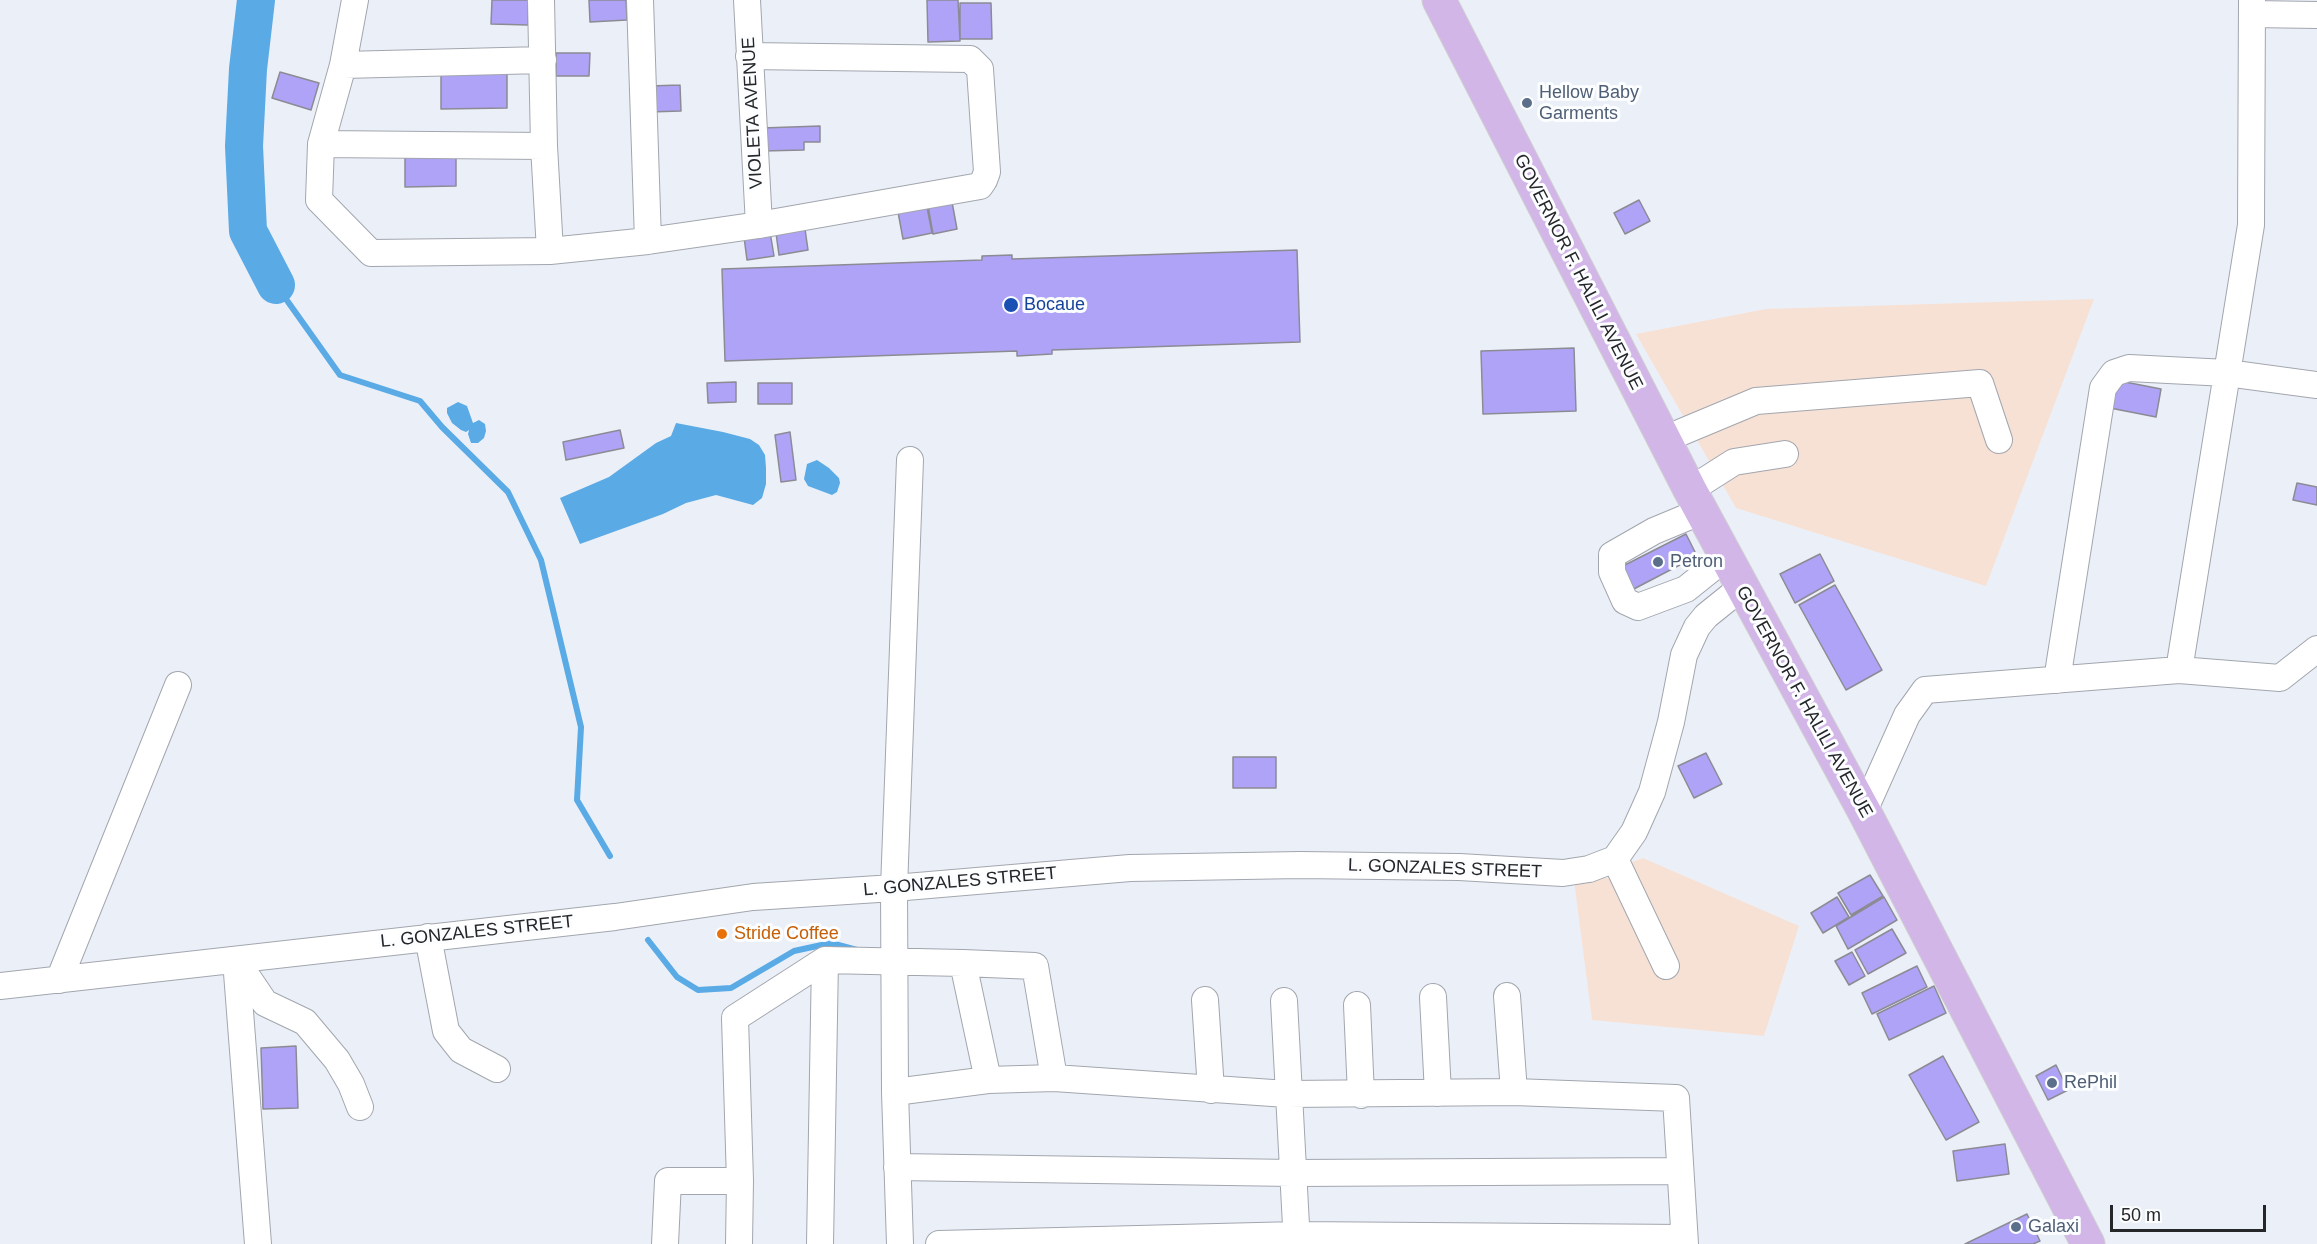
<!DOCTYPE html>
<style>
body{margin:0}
#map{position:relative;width:2317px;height:1244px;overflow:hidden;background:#ebf0f8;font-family:Arial,sans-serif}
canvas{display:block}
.scale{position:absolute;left:2110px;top:1205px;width:156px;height:27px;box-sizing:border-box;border:3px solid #252629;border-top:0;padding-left:8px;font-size:18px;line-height:21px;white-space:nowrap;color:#252629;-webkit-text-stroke:4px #fcfdff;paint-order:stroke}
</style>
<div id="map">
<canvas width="2317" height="1244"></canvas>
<div class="scale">50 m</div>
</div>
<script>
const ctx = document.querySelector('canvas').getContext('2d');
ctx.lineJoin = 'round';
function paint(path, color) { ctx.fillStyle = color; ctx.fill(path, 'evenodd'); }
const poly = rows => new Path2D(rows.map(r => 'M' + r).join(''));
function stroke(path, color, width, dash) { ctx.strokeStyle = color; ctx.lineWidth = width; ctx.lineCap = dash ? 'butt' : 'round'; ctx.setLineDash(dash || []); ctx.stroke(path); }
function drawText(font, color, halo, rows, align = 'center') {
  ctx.font = font + ' Arial,sans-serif'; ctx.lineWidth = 6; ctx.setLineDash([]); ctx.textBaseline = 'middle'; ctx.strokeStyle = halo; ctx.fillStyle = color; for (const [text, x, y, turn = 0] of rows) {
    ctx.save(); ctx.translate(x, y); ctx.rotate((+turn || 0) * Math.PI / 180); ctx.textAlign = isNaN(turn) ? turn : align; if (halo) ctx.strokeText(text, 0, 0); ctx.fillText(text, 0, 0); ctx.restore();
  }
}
paint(poly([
 [2094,299,1986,586,1736,508,1636,334,1766,309],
 [1643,858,1799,926,1764,1036,1592,1020,1574,880,1634,876,1632,862]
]), '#f7e1d5');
paint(poly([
 [458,402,467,406,473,423,479,420,485,424,486,431,484,438,478,443,471,443,468,434,469,430,466,432,461,430,452,423,447,413,447,408],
 [676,423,723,432,750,439,759,445,765,455,766,468,766,484,762,498,753,505,716,495,686,503,663,514,580,544,560,498,609,477,656,443,671,436],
 [817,460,829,468,839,478,840,483,837,492,832,495,808,486,804,479,807,464]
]), '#5aaae6');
stroke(poly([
 [276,285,340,375,420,401,442,427,508,492,541,560,581,727,577,800,610,856],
 [648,940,677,977,698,990,731,988,794,951,831,943,857,950]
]), '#5aaae6', 6);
stroke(poly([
 [256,0,248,69,244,146,248,231,276,285]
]), '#5aaae6', 38);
const building = poly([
 [492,0,528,0,528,25,491,24,492,0],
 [589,0,626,0,627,20,590,22,589,0],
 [927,0,958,0,960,41,928,42,927,0],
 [960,3,991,3,992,39,960,39,960,3],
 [556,53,590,53,589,76,556,76,556,53],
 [507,69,507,108,441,109,441,70,507,69],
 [280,72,319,83,311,110,272,98,280,72],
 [680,85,681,111,649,112,649,86,680,85],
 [820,126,820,142,804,142,804,150,763,151,762,128,820,126],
 [405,157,456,157,456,186,405,187,405,157],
 [1639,200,1650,221,1625,234,1614,213,1639,200],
 [952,202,957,229,933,234,928,206,952,202],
 [927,207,932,233,903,239,898,212,927,207],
 [804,222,808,250,779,255,775,226,804,222],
 [770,232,774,256,747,260,744,237,770,232],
 [1297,250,1300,342,1052,350,1052,354,1017,356,1017,351,725,361,722,269,982,260,982,256,1012,255,1012,259,1297,250],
 [1574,348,1576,411,1483,414,1481,351,1574,348],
 [2115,380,2161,389,2156,417,2110,408,2115,380],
 [736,382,736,402,708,403,707,383,736,382],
 [758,383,792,383,792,404,758,404,758,383],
 [620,430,624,448,566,460,563,442,620,430],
 [790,432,796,480,781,482,775,435,790,432],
 [2297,483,2317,487,2317,505,2293,500,2297,483],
 [1686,534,1697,556,1630,591,1619,568,1686,534],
 [1820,554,1834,581,1795,603,1780,574,1820,554],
 [1835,585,1882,670,1846,690,1799,605,1835,585],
 [1706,753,1722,784,1694,798,1678,766,1706,753],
 [1233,757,1276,757,1276,788,1233,788,1233,757],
 [1870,875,1883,896,1851,915,1838,893,1870,875],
 [1837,897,1849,917,1823,933,1811,913,1837,897],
 [1884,897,1897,920,1848,949,1836,926,1884,897],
 [1892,929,1906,953,1868,974,1855,950,1892,929],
 [1852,952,1865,976,1849,985,1835,961,1852,952],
 [1917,966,1927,987,1872,1014,1862,993,1917,966],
 [1934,986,1946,1013,1889,1040,1877,1014,1934,986],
 [296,1046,298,1108,263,1109,261,1048,296,1046],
 [1943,1056,1979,1122,1946,1140,1909,1075,1943,1056],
 [2056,1065,2068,1090,2048,1100,2036,1076,2056,1065],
 [2005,1144,2009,1174,1957,1181,1953,1151,2005,1144],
 [2027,1214,2040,1241,2033,1244,1965,1244,2027,1214]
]);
paint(building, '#afa3f7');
stroke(building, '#8c8b94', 1.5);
const minor = poly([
 [355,0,343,65,321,144,319,200,371,253,550,251,648,241,759,225,980,186,984,180,987,172,980,69,970,59,749,56],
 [541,0,544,146,550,251],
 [640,0,648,241],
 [747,0,759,225],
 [2252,14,2317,15],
 [343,65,543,60],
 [321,144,544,146],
 [1665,439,1756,401,1980,383,1999,440],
 [1690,490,1734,462,1785,454],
 [1702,511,1654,531,1612,555,1612,572,1625,601,1638,607,1686,589,1726,557],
 [2179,670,2251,225,2252,0],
 [2057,680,2103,388,2114,373,2129,368,2227,373,2317,385],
 [1864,811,1907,715,1925,690,2179,670,2280,678,2317,649],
 [1615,859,1666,966],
 [428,937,446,1031,461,1050,497,1069],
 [236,960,258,1244],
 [236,960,265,1003,305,1022,337,1060,351,1084,360,1107],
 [59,980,178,685],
 [0,986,615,917,753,897,894,888,1130,868,1300,865,1459,867,1563,873,1589,869,1615,859,1634,832,1652,792,1671,722,1684,655,1697,627,1706,616,1742,587],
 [1507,996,1514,1092],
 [1433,997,1438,1093],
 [1205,1000,1211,1090],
 [1284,1001,1297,1244],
 [1357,1005,1361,1095],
 [988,1080,963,963,1035,966,1054,1078],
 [895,1092,988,1080,1054,1078,1287,1094,1514,1092,1676,1098,1685,1244],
 [897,1167,1293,1173,1680,1171],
 [665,1244,668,1181,740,1181],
 [739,1244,740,1181,735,1018,825,960,963,963],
 [820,1244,825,960],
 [900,1244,895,1092,894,888,910,460],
 [939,1244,1297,1235,1684,1238]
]);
const major = poly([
 [1439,0,1690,490,1864,811,2088,1244]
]);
stroke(minor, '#a2a6ae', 28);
stroke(major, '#cfcfd0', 35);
stroke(minor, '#fff', 26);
stroke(major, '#d3b6e8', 33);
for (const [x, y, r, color] of [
 [1527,103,6,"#5c6f8a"],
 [1011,305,8,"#1a4fb4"],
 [1658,562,6,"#5c6f8a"],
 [722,934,6,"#e8710a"],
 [2052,1083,6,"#5c6f8a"],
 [2016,1227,6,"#5c6f8a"]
]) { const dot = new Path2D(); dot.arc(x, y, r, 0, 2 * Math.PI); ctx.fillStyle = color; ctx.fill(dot); stroke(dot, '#fcfdff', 2); }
drawText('18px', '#4e5e75', '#fcfdff', [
 ["Hellow Baby",1539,93],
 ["Garments",1539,114],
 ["Petron",1670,562],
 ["RePhil",2064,1083],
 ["Galaxi",2028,1227]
], 'left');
drawText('18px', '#252629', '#fcfdff', [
 ["VIOLETA AVENUE",753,113,-93],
 ["GOVERNOR F. HALILI AVENUE",1578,272,63],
 ["GOVERNOR F. HALILI AVENUE",1804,702,61],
 ["L. GONZALES STREET",1445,869,2],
 ["L. GONZALES STREET",960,882,-5],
 ["L. GONZALES STREET",477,932,-6]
]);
drawText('18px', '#164399', '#fcfdff', [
 ["Bocaue",1024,305]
], 'left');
drawText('18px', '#c56008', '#fcfdff', [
 ["Stride Coffee",734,934]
], 'left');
</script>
